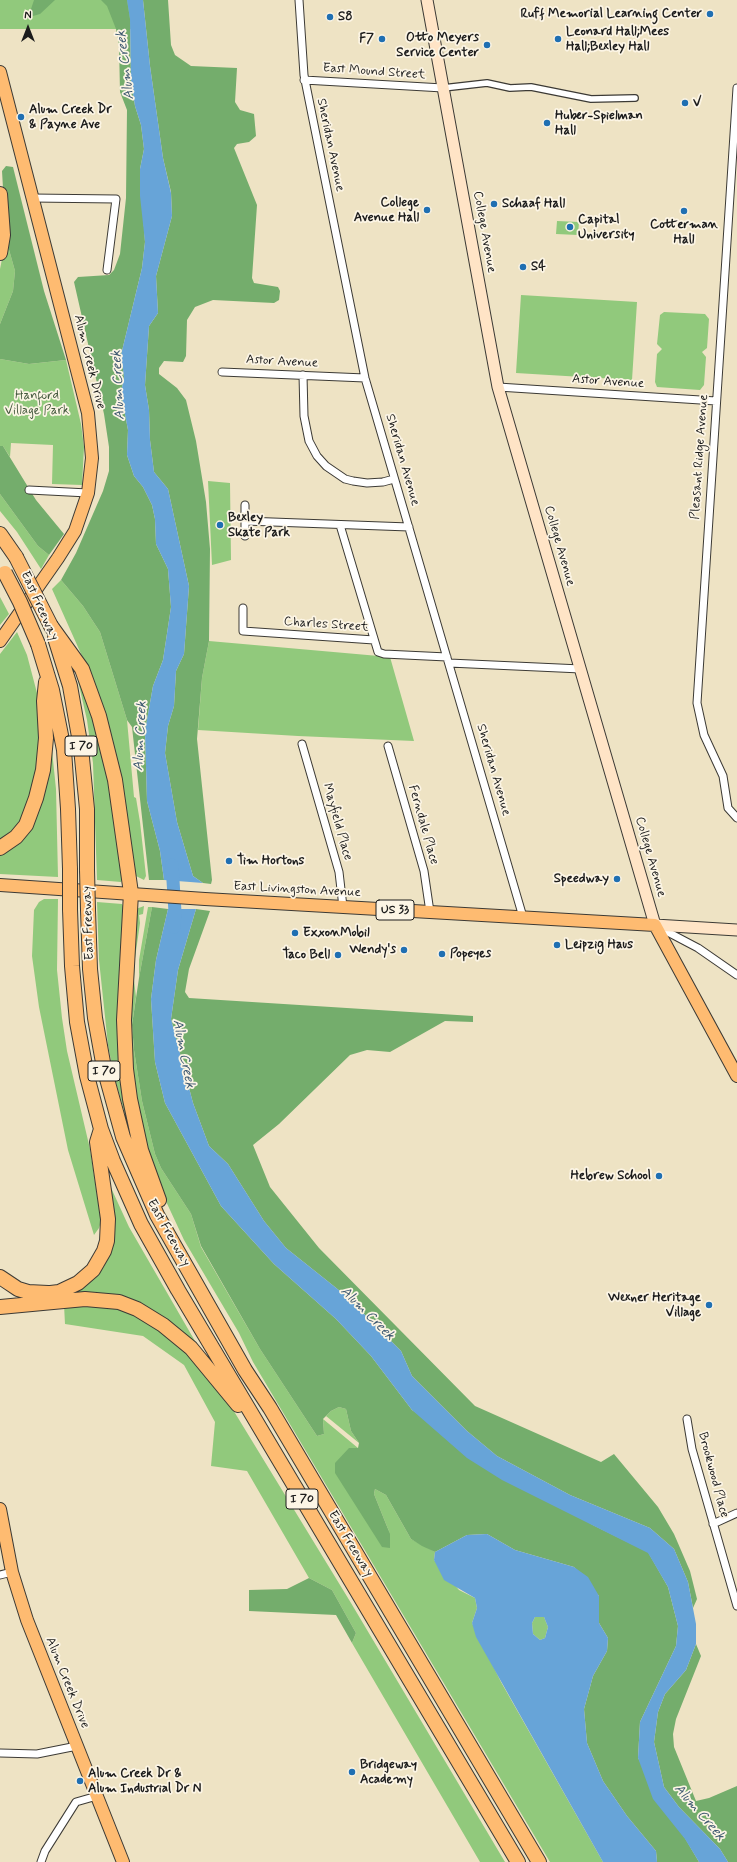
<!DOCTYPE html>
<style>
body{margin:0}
#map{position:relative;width:737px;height:1862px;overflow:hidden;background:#eee3c4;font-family:Mynerve,sans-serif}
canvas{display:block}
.north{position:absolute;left:8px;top:8px;width:40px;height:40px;-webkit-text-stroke:3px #fcf5e5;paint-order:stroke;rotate:0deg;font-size:11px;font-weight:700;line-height:16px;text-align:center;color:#1c1c1c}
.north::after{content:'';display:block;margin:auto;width:14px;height:18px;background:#1c1c1c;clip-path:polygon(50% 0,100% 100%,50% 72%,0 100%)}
</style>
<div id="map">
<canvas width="737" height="1862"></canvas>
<div class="north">N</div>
</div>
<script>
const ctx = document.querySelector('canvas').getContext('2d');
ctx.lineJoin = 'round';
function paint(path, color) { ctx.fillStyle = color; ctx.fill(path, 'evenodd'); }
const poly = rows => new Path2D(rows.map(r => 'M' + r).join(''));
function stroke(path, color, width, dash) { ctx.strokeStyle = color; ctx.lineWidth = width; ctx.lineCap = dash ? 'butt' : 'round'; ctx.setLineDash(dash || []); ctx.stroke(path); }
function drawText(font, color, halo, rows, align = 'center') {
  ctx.font = font + ' Mynerve,sans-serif'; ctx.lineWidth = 3.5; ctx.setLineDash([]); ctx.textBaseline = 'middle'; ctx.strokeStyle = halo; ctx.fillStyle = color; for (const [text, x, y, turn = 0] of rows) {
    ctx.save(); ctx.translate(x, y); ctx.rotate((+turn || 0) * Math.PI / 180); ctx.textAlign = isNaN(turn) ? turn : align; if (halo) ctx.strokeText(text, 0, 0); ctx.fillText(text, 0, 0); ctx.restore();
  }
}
paint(poly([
 [0,0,134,0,137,29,0,29],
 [557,221,579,222,578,235,556,234],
 [6,239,15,271,13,291,0,324,0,269],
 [521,295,637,302,632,380,516,373],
 [664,312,705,314,709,319,707,348,702,352,706,357,704,385,700,390,657,387,655,382,657,354,662,349,657,344,660,315],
 [0,359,29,364,66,360,81,424,84,447,82,485,52,484,53,445,11,443,10,457,3,446,0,446],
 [208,481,230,483,231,560,212,565],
 [0,494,38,546,49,555,41,569,17,532,0,511],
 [61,580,83,606,100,632,127,720,134,797,136,798,140,822,146,876,144,880,136,876,132,865,86,665,52,589],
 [0,597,9,614,0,625],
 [17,632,27,655,37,693,40,738,34,788,16,831,0,842,0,654],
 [209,641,390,657,414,741,298,736,198,730,202,678],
 [75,668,107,759,124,876,121,882,97,880,93,763,87,720],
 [51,741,56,789,58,877,0,874,0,852,12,847],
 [44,899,58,899,57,970,62,1018,67,1051,90,1149,101,1222,99,1228,94,1235,68,1150,39,1007,32,956,34,910,39,902],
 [97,902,122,904,124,908,129,1116,126,1117,114,1076,108,1045,99,960],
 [144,906,143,914,139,915,140,923,135,958,134,980,136,997,132,1025,134,1050,142,1101,155,1154,161,1168,191,1214,201,1247,260,1349,317,1436,324,1434,323,1419,358,1448,349,1448,390,1534,374,1494,375,1489,386,1495,411,1539,435,1552,434,1560,459,1590,475,1598,477,1608,472,1623,501,1682,603,1862,550,1862,253,1362,239,1333,184,1240,157,1182,134,1094,129,1030,136,909],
 [148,907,152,907,139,978,139,960],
 [107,1179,129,1227,199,1348,165,1320,64,1296,103,1262],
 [91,1303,131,1311,184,1348,214,1383,235,1413,351,1603,505,1862,480,1862,352,1643,356,1633,332,1590,309,1578,247,1471,211,1466,215,1422,184,1365,143,1336,65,1324,64,1305],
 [339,1407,346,1409,351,1431,359,1443,326,1416,331,1411],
 [535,1617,544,1617,548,1627,545,1638,540,1640,533,1634,532,1623]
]), '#91c97c');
paint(poly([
 [34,0,55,0,40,14,33,16,30,12],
 [101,0,127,0,130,19,131,81,135,106,141,125,144,149,140,169,145,242,142,268,121,355,124,377,121,393,128,430,127,455,134,476,143,487,152,505,155,519,156,544,168,569,171,607,163,660,153,686,145,731,147,801,160,851,164,880,149,880,132,727,127,720,100,632,83,606,61,580,76,553,103,491,109,471,109,447,104,414,74,282,78,277,109,275,114,270,120,254,126,198,127,110,120,92,119,45,116,29,107,6],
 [143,0,168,0,171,45,175,55,191,66,237,68,235,102,240,110,254,114,256,136,249,142,237,144,234,148,257,205,252,278,254,283,278,287,280,291,279,300,274,303,213,300,195,307,187,320,186,356,183,362,164,361,159,368,159,374,177,388,186,400,196,441,206,502,210,549,209,641,202,678,197,739,212,880,211,884,203,883,193,876,177,822,165,753,168,726,174,706,176,671,184,654,189,586,168,489,154,472,150,440,149,410,145,385,149,326,158,313,156,276,172,216,171,192,163,158,150,66],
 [6,166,13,167,44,291,66,360,29,364,0,359,0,324,13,291,15,271,6,239,2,171],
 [0,446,3,446,36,500,64,534,49,555,38,546,0,494],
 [152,907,168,909,156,960,151,999,155,1062,165,1103,221,1206,274,1264,336,1319,371,1356,412,1410,593,1525,648,1552,668,1587,678,1626,676,1646,640,1722,638,1758,699,1862,657,1862,656,1851,627,1816,603,1781,587,1743,584,1709,593,1676,607,1651,608,1638,599,1623,599,1596,574,1567,515,1550,487,1534,467,1535,435,1552,422,1546,411,1539,386,1495,375,1489,374,1494,390,1534,390,1548,382,1547,335,1473,335,1463,349,1448,358,1448,359,1443,351,1431,346,1409,339,1407,331,1411,323,1419,324,1434,317,1436,260,1349,201,1246,191,1214,161,1168,155,1154,142,1101,134,1050,132,1025,139,978],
 [196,909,210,911,189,969,185,992,189,998,473,1016,473,1022,445,1021,390,1052,367,1050,350,1055,279,1124,253,1145,270,1187,319,1248,475,1406,601,1462,614,1454,658,1507,674,1534,690,1571,697,1599,693,1608,688,1582,674,1549,650,1528,570,1495,497,1456,467,1431,412,1376,401,1351,345,1295,286,1248,264,1221,228,1164,209,1146,193,1103,171,1019,178,970],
 [309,1578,332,1590,356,1633,352,1643,336,1615,249,1611,249,1590,287,1589],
 [696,1644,701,1656,676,1719,673,1734,674,1747,696,1801,709,1798,737,1786,737,1862,728,1862,720,1849,679,1807,664,1787,654,1742,658,1712,665,1694,686,1670]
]), '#74ad6c');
paint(poly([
 [127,0,143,0,150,66,163,158,171,193,172,216,156,276,158,313,149,326,145,385,149,410,150,440,154,472,168,489,189,586,184,654,176,671,174,706,168,726,165,753,177,822,193,876,203,883,164,880,160,851,147,801,145,731,153,686,163,660,171,607,168,569,156,544,155,519,152,505,143,487,134,476,127,455,128,430,121,393,124,377,121,355,142,268,145,242,140,196,140,169,144,149,141,125,135,106,131,81,130,19],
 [168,909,196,909,178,970,171,1019,193,1103,209,1146,228,1164,264,1221,286,1248,345,1295,401,1351,412,1376,467,1431,497,1456,570,1495,650,1528,674,1549,688,1582,696,1624,696,1644,686,1670,665,1694,658,1712,654,1742,664,1787,679,1807,720,1849,728,1862,699,1862,685,1839,653,1799,638,1758,640,1722,676,1646,678,1626,668,1587,648,1553,502,1480,467,1458,412,1410,371,1356,336,1319,274,1264,221,1206,165,1103,155,1062,151,999,156,960],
 [487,1534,515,1550,574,1567,588,1577,599,1596,599,1623,608,1638,607,1651,593,1676,584,1709,587,1743,603,1781,627,1816,656,1851,657,1862,603,1862,476,1637,472,1623,477,1608,475,1598,444,1580,434,1560,435,1552,467,1535],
 [535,1617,544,1617,548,1627,545,1638,540,1640,533,1634,532,1623]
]), '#67a4d8');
stroke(poly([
 [172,865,175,912,174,927]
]), '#67a4d8', 13);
const pedestrian = poly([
 [443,88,487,83,510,88,531,87,591,99,635,98]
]);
const minor = poly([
 [299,0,304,75,365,378,523,917],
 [304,80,443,88],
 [737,88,697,703,704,735,723,776,728,808,737,818],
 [32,198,116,199,107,270],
 [222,372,365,378],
 [303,375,304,416,309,441,317,456,326,466,345,479,353,481,367,483,383,482,394,479],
 [498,387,716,401],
 [29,490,88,493],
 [245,521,409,527],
 [340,525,378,652,384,654,447,657],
 [245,536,245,505],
 [243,608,243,631,374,640],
 [449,663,581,669],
 [302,744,339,872,343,907],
 [388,746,424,871,430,912],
 [660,928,698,948,737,975],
 [687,1419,692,1449,737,1606],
 [713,1524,737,1513],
 [0,1575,12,1572],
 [0,1753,37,1754,77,1746],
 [41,1862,45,1851,76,1802,97,1796]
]);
const secondary = poly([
 [427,0,498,387,655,925,737,930]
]);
const primary = poly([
 [0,72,88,413,92,458,88,493,75,531,58,558,0,641],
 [0,885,205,899,655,925,737,1076],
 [0,1509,12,1572,27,1620,123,1862]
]);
const motorway = poly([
 [0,194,3,235,0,253],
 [0,534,16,557],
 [51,626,82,669,99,716,115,780,131,893,124,1020,126,1069,130,1099,141,1150,159,1200],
 [55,638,70,686,81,748,87,809,87,870],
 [38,644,52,690,64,750,68,809,70,869],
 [0,848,16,837,26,825,36,798,43,770,46,738,44,701,46,682],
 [70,909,72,966,77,1022,87,1076,101,1129,113,1161,141,1224,178,1290,518,1862],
 [88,910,90,969,95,1018,104,1068,123,1137,157,1215,245,1370,270,1408,539,1862],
 [0,1277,18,1289,28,1292,48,1293],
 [42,1294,59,1292,78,1283,93,1270,104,1251,107,1241,108,1219,97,1142,101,1129],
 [0,1307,85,1299,119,1302,137,1309,163,1325,191,1348,238,1405]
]);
stroke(pedestrian, '#3c3a35', 8);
stroke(minor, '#3c3a35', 9);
stroke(secondary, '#3c3a35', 13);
stroke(primary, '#3c3a35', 14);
stroke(motorway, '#3c3a35', 16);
stroke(pedestrian, '#fff', 5.5);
stroke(minor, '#fff', 7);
stroke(secondary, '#ffe4c6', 11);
stroke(primary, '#febb71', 12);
stroke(motorway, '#febb71', 14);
const motorwayBridge = poly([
 [16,557,51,626],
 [5,573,20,602,38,644],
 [70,869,70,909],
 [87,870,88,910]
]);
stroke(motorwayBridge, '#3c3a35', 16, []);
stroke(motorwayBridge, '#febb71', 14);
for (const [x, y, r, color] of [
 [710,14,4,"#1f6fb2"],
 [330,17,4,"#1f6fb2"],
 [382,39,4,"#1f6fb2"],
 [558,39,4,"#1f6fb2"],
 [487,45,4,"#1f6fb2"],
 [685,103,4,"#1f6fb2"],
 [21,117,4,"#1f6fb2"],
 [547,123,4,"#1f6fb2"],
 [494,204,4,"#1f6fb2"],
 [427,210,4,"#1f6fb2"],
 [684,211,4,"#1f6fb2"],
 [570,227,4,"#1f6fb2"],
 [523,267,4,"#1f6fb2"],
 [220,525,4,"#1f6fb2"],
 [229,861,4,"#1f6fb2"],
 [617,879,4,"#1f6fb2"],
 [295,933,4,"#1f6fb2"],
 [557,945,4,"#1f6fb2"],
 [404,950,4,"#1f6fb2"],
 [442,954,4,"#1f6fb2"],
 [338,955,4,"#1f6fb2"],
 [659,1176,4,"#1f6fb2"],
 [709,1305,4,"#1f6fb2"],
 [352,1772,4,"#1f6fb2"],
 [80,1781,4,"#1f6fb2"]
]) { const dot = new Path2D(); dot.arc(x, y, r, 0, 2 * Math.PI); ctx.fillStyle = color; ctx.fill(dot); stroke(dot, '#fcf5e5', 1.5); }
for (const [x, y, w] of [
 [81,746,32],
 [395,910,38],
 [104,1071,32],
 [302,1499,32]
]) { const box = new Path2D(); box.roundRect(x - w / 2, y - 10, w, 20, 3); ctx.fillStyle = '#fcf5e5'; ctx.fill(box); stroke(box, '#1c1c1c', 1); }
drawText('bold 12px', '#1c1c1c', null, [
 ["I 70",81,746],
 ["US 33",395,910],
 ["I 70",104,1071],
 ["I 70",302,1499]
]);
drawText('bold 13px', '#1c1c1c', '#fcf5e5', [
 ["Ruff Memorial Learning Center",702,14,"right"],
 ["S8",338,17],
 ["Leonard Hall;Mees",566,32],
 ["Hall;Bexley Hall",566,47],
 ["Otto Meyers",479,38,"right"],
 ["Service Center",479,53,"right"],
 ["F7",374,39,"right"],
 ["V",693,103],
 ["Alum Creek Dr",29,110],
 ["& Payne Ave",29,125],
 ["Huber-Spielman",555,116],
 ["Hall",555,131],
 ["College",419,203,"right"],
 ["Avenue Hall",419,218,"right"],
 ["Schaaf Hall",502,204],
 ["Capital",578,220],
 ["University",578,235],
 ["Cotterman",684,225,"center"],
 ["Hall",684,240,"center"],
 ["S4",531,267],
 ["Bexley",228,518],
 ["Skate Park",228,533],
 ["Tim Hortons",237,861],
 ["Speedway",609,879,"right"],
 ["ExxonMobil",303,933],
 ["Leipzig Haus",565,945],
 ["Wendy's",396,950,"right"],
 ["Popeyes",450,954],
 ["Taco Bell",330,955,"right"],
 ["Hebrew School",651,1176,"right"],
 ["Wexner Heritage",701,1298,"right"],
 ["Village",701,1313,"right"],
 ["Bridgeway",360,1765],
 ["Academy",360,1780],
 ["Alum Creek Dr &",88,1774],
 ["Alum Industrial Dr N",88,1789]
], 'left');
drawText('13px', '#1c1c1c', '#fcf5e5', [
 ["East Mound Street",374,72,4],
 ["Sheridan Avenue",330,145,78],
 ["College Avenue",484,232,80],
 ["Alum Creek Drive",89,362,76],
 ["Astor Avenue",282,362,3],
 ["Astor Avenue",608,382,4],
 ["Pleasant Ridge Avenue",700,457,-86],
 ["Sheridan Avenue",402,460,74],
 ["College Avenue",559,546,74],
 ["East Freeway",39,606,66],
 ["Charles Street",326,625,4],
 ["Sheridan Avenue",493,770,74],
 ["Mayfield Place",337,822,74],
 ["Ferndale Place",423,825,74],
 ["College Avenue",650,857,74],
 ["East Livingston Avenue",297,890,3],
 ["East Freeway",89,923,-92],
 ["East Freeway",168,1233,61],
 ["Brookwood Place",713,1475,75],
 ["East Freeway",350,1544,59],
 ["Alum Creek Drive",67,1683,68]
]);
drawText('13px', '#45593e', '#fcf5e5', [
 ["Hanford",37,396],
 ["Village Park",37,411]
]);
drawText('italic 14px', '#3e5971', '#fcf5e5', [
 ["Alum Creek",126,65,-97],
 ["Alum Creek",119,385,-93],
 ["Alum Creek",141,736,-87],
 ["Alum Creek",183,1054,79],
 ["Alum Creek",367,1314,45],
 ["Alum Creek",699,1813,49]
]);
</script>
